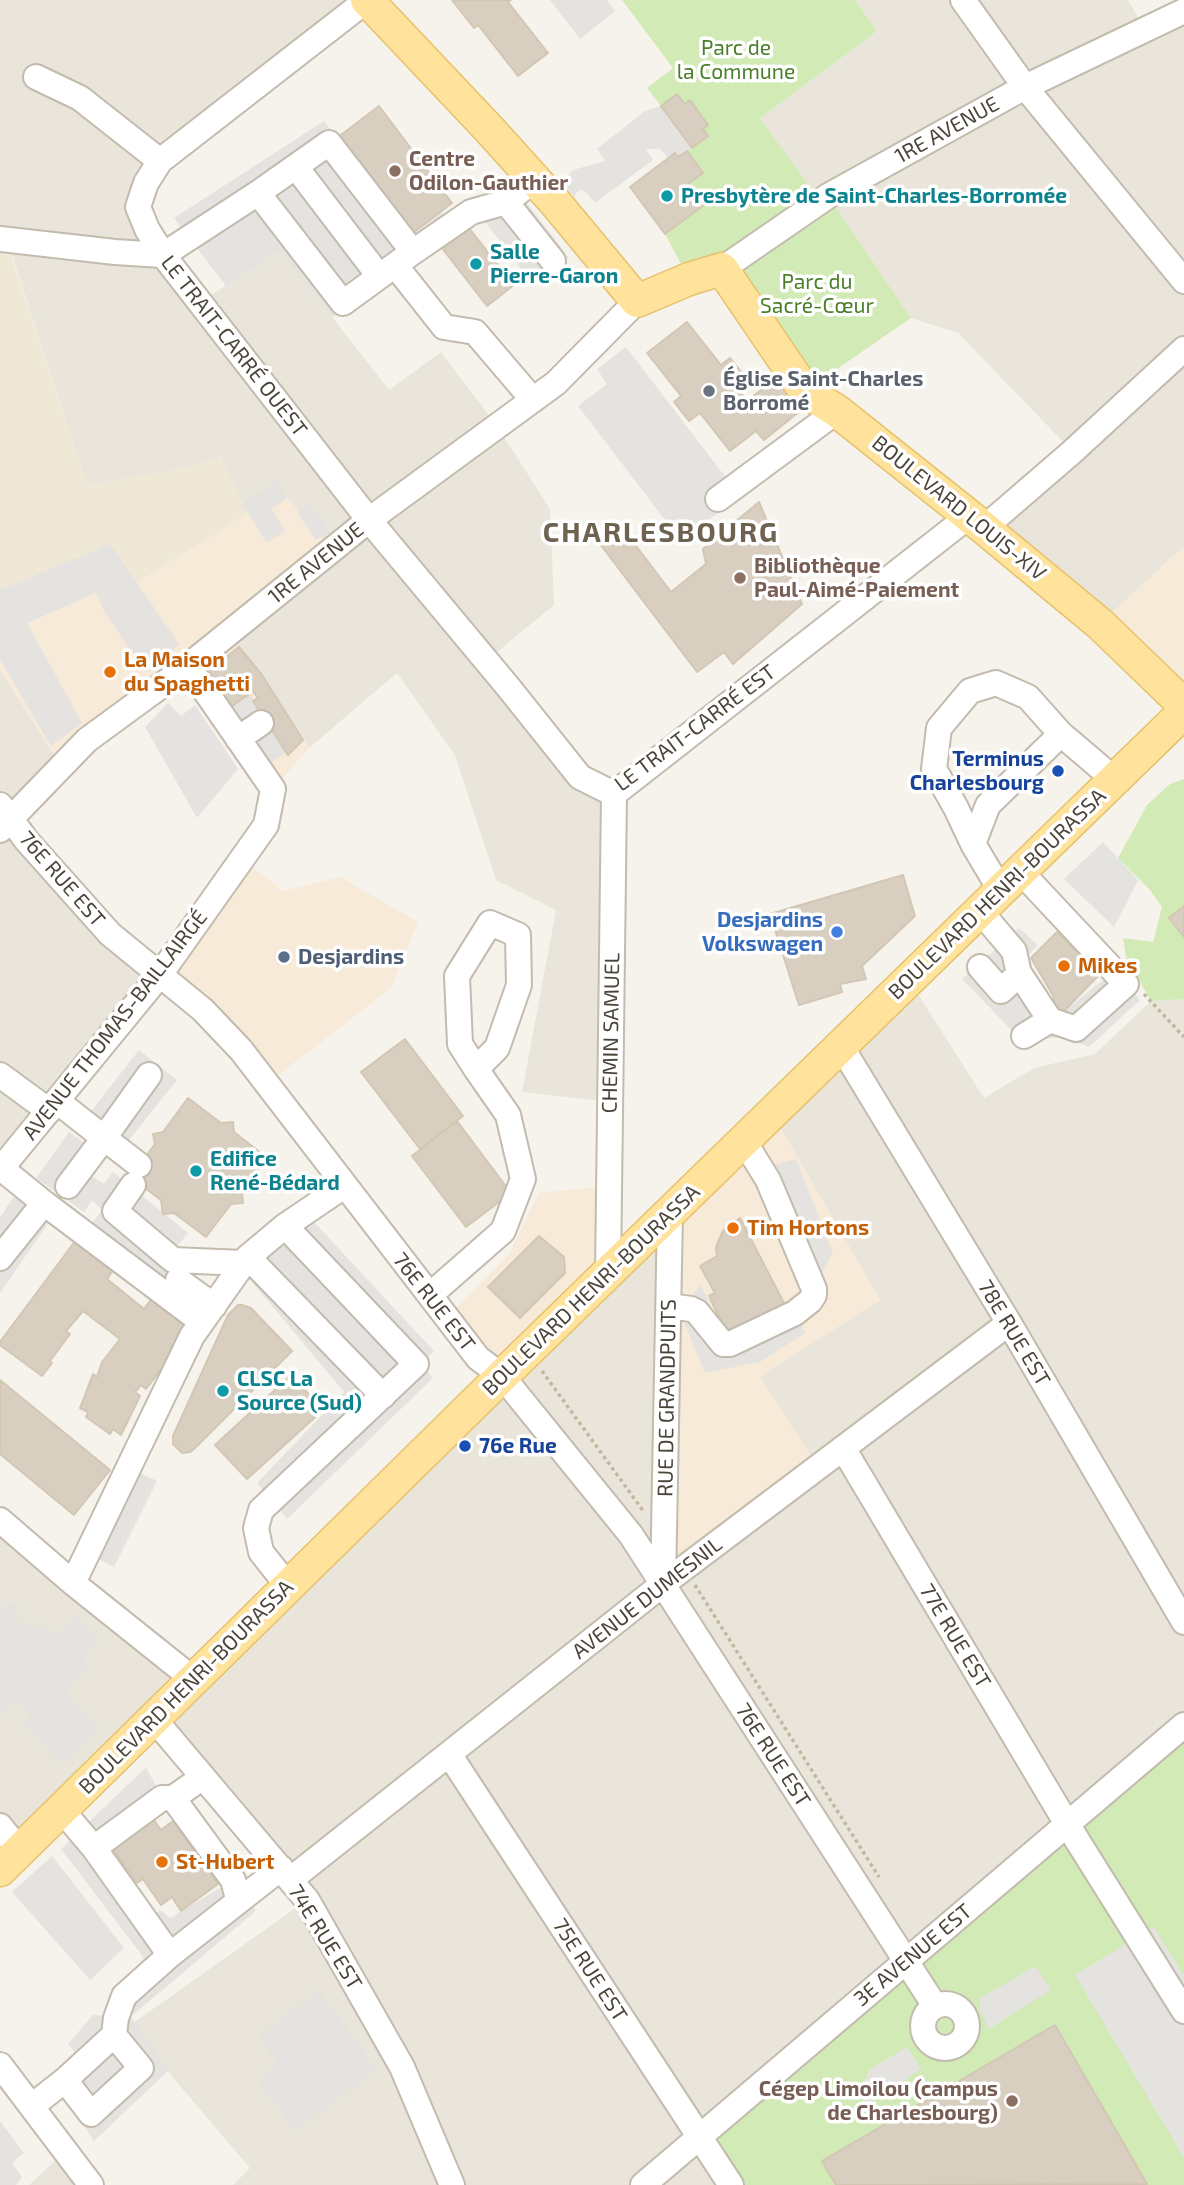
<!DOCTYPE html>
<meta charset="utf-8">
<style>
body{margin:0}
canvas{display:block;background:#f6f3ec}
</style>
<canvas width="1184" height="2185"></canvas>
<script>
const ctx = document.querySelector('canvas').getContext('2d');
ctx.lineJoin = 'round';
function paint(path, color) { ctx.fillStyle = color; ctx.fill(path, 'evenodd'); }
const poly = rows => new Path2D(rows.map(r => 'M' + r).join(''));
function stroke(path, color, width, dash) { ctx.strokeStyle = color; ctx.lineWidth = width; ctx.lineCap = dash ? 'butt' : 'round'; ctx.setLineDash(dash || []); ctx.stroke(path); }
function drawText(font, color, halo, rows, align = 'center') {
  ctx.font = font + ' "Exo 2",sans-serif'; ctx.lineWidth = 7; ctx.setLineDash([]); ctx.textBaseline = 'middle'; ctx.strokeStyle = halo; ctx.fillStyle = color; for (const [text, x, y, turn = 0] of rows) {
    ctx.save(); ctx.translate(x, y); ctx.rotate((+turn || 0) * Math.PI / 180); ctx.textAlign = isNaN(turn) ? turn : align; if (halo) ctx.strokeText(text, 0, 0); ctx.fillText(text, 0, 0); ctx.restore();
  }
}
paint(poly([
 [0,0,367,0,160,161,138,207,200,303,279,249,389,390,441,352,497,426,550,509,554,605,486,661,509,688,614,794,610,1102,522,1092,556,910,496,880,455,755,397,673,309,748,270,686,228,633,248,513,220,456,199,465,87,486,7,240,0,239],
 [855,0,1128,0,1145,30,1184,11,1184,546,1100,624,984,528,1072,451,958,333,911,318,828,197,820,201,760,118,877,31],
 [0,670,62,767,11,820,159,976,0,1170],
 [909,980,984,1098,1034,1068,1095,1054,1151,1001,1184,999,1184,1725,731,2185,233,2185,250,2168,129,2026,307,1900,154,1719,0,1870,0,1520,194,1679,670,1213,760,1376,880,1300,772,1113],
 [65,2151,91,2185,29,2185]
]), '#eae5da');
paint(poly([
 [282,491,332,549,229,633,270,686,309,748,273,789,188,666,62,767,0,670,0,599,118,553,135,585],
 [1184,546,1184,705,1100,624],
 [242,859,283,891,340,877,418,922,391,988,267,1084,159,976],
 [772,1113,880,1300,760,1376,818,1467,663,1584,670,1213],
 [608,1186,608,1273,502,1376,447,1318,509,1254,539,1193]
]), '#f7ead8');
paint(poly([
 [0,239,6,240,87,486,199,465,220,456,248,513,134,585,117,553,0,599]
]), '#efe8d6');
paint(poly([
 [622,0,855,0,877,31,760,118,820,201,828,196,911,318,805,391,722,269,689,279,665,234,704,205,688,184,703,173,687,151,708,136,703,129,708,125,690,101,685,104,677,94,661,106,647,88,673,68],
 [1184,779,1184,999,1151,1001,1126,957,1123,938,1153,942,1162,907,1150,890,1118,858,1147,805,1170,784],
 [1184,1725,1184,2185,731,2185,700,2137]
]), '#d2eab5');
paint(poly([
 [550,0,607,0,615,11,580,39],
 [661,106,692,148,678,157,668,158,660,149,646,149,653,160,595,203,587,193,581,190,577,192,575,197,560,181,564,180,573,170,605,161,597,149,645,111],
 [324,121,410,234,441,211,449,222,480,205,515,177,523,198,569,258,535,287,483,219,438,243,332,317,279,250,226,286,196,247,182,257,167,237,171,237,182,229,174,218],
 [626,347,740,496,681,541,578,406,607,384,597,369],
 [276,481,287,498,271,509,285,531,267,543,242,504],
 [310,503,329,532,316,540,297,512],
 [110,544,179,644,151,671,145,672,104,611,96,593,27,623,82,723,51,746,0,660,0,590],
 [250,694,288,751,266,766,228,709],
 [168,703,181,716,195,705,238,769,197,818,145,727],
 [1103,842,1138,880,1114,927,1064,879],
 [1019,928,1038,945,1024,960,1057,1017,1114,971,1140,1000,1089,1047,1065,1037,1022,1041,962,979],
 [139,1050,177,1080,125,1145,88,1115],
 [69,1132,97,1152,84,1171,104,1184,113,1172,188,1233,175,1249,170,1286,89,1227,102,1210,92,1200,84,1212,36,1178],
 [796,1159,833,1253,818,1280,769,1166],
 [18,1191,53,1216,0,1293,0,1217],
 [314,1222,434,1351,422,1365,433,1378,287,1519,257,1483,344,1392,246,1275],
 [701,1284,721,1332,791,1302,805,1333,760,1362,705,1373,680,1312],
 [118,1462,157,1481,114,1567,76,1548],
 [10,1602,21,1608,14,1617,33,1630,38,1623,58,1637,77,1616,101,1641,84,1657,89,1667,65,1694,98,1729,60,1763,24,1724,31,1714,15,1701,0,1718,0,1615],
 [146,1767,166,1806,103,1846,149,1920,160,1910,170,1918,225,1885,175,1823,187,1807,256,1911,134,2014,111,2015,131,2017,169,2070,94,2141,65,2097,89,2070,68,2044,93,2015,109,2016,121,1984,144,1958,61,1849],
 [52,1856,124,1948,90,1980,12,1892],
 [1154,1927,1184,1976,1184,2158,1075,1975],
 [1036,1966,1051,1990,989,2029,980,2011,980,1998],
 [319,1991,377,2069,295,2131,258,2081,279,2065,258,2037],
 [907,2047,921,2069,867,2105,859,2093,870,2069],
 [0,2121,24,2153,12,2163,22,2177,16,2185,0,2185]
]), '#e5e3e0');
const building = poly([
 [452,0,511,0,508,2,548,53,518,76,478,25,474,28,452,0],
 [677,94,685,104,690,100,708,125,703,129,708,136,692,148,661,106,677,94],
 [379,106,452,203,410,235,337,138,379,106],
 [687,151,703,173,688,184,704,205,665,234,630,187,675,153,678,157,687,151],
 [465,223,514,285,487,306,438,243,465,223],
 [687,322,721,365,730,358,746,378,736,386,747,401,780,375,805,407,764,440,756,431,730,451,700,413,689,421,674,402,681,396,647,353,687,322],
 [759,502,802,604,733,664,724,652,697,672,600,544,621,526,671,592,706,564,703,549,759,502],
 [239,647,262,675,303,740,288,755,253,701,258,698,249,686,245,690,248,695,228,709,207,678,212,675,209,671,239,647],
 [903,875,915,916,862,966,866,979,840,984,842,992,799,1005,770,914,903,875],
 [1184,906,1184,937,1169,918,1184,906],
 [1057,932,1100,974,1062,1013,1050,1002,1054,997,1031,958,1057,932],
 [405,1039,463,1116,420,1149,361,1072,405,1039],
 [188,1098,221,1123,233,1122,234,1132,267,1158,242,1192,243,1203,231,1204,206,1237,174,1213,163,1214,161,1200,130,1177,155,1144,153,1134,163,1132,188,1098],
 [457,1121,511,1193,466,1227,412,1156,457,1121],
 [740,1218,787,1309,729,1338,709,1296,715,1293,700,1266,717,1256,716,1247,723,1231,740,1218],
 [539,1236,564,1257,565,1273,520,1318,488,1287,539,1236],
 [76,1240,114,1269,107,1279,144,1309,153,1297,192,1329,146,1389,141,1385,135,1392,140,1396,121,1435,113,1429,110,1434,86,1417,88,1412,80,1408,93,1374,97,1377,102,1362,120,1339,83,1311,66,1331,70,1334,50,1361,52,1363,42,1376,0,1345,0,1342,76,1240],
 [238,1305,242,1305,251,1308,292,1351,194,1449,190,1452,182,1453,173,1444,173,1436,228,1315,238,1305],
 [291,1375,323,1410,247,1479,215,1445,291,1375],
 [0,1380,110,1470,74,1515,0,1454,0,1380],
 [151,1816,161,1830,173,1821,218,1884,181,1911,172,1897,161,1905,143,1879,137,1883,110,1845,151,1816],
 [1055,2025,1147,2184,836,2185,822,2161,1055,2025]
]);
paint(building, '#d8cfc1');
stroke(building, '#d3c7b4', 2);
const minor = poly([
 [367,0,160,161,146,183,138,207,147,229,163,255,369,520,509,688,580,777,614,794,969,516],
 [963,0,1025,87,1184,281],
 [36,77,80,98,160,161],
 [296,167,379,276],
 [258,193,343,303,413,252],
 [506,202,553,261],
 [0,239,115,252,163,255,258,193,329,143,413,252,471,212,506,202,534,180],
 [395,265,444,327,475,332,533,400],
 [722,269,828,196,1025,87,1184,11],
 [718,499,837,411],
 [984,528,1072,452,1184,349],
 [238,739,261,723],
 [0,805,27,841,110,934,203,1010,241,1050,478,1358,502,1376,631,1535,935,2006],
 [0,830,87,740,188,666,369,520,556,383,637,301],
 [973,844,988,805,1061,734],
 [1001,891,973,844,956,808,934,769,939,728,970,691,996,683,1028,697,1061,734,1115,780],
 [980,967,1001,991,1019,974,1014,951,980,911],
 [1019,973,1050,1020,1076,1029,1126,984,1021,872],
 [1024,1036,1050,1020],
 [841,1046,1009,1323,1184,1622],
 [0,1075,49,1111],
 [57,1101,104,1138,149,1075],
 [0,1170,159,976,266,825,273,789,188,666],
 [133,1185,115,1211,173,1260,244,1263],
 [68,1186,104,1138,139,1165],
 [44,1203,202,1322],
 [285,1226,416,1364,261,1510,256,1528,261,1552,288,1586],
 [248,1257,383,1396],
 [0,1258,44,1203,1,1168],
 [608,1273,614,794],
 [178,1280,214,1306],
 [430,1295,503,1231,523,1179,508,1115,476,1069,460,1044,457,976,490,923,518,935,519,985,497,1048,476,1069],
 [669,1306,691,1309,697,1312,723,1344,730,1344,795,1313,810,1301,814,1295,814,1289,768,1180,744,1141],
 [843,1448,1067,1824,1184,2011],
 [0,1520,73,1583,193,1679],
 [73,1583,192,1336,248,1257,285,1226,344,1186],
 [663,1584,670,1213],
 [154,1719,307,1900,402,2067,452,2185],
 [449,1754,731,2185],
 [173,1798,233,1880,237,1895],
 [61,1809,94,1848,162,1798,173,1798,203,1777],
 [0,1826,19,1850],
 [94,1848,170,1955,281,1868],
 [290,1880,663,1584,1009,1323],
 '923 2026a22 22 0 1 1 44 0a22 22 0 1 1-44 0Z',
 [114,2035,141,2068,91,2114,65,2080,114,2035,116,2018,124,1996,170,1955],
 [0,2065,91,2185],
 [32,2106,65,2080],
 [643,2185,1184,1725]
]);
const major = poly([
 [367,0,489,129,554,201,637,301,689,279,722,269,805,391,837,411,984,528,1100,624,1184,705],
 [0,1870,502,1376,1184,712]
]);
stroke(minor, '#c2bbae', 28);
stroke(major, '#e6c16a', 35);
stroke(poly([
 [1144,994,1184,1037],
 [542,1371,644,1512],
 [695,1585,879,1877]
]), '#c4b79f', 3.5, [3.5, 3.5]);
stroke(minor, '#fff', 24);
stroke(major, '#ffe39c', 32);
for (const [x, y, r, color] of [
 [395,171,7,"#8d6e63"],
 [667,196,7,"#0f9aa8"],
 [476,264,7,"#0f9aa8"],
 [709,391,7,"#6b7280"],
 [740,578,7,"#8d6e63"],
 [110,672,7,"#e8710a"],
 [1058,771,7,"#1a4fb4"],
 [837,932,7,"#3f7fe0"],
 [284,957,7,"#5c6f8a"],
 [1064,966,7,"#e8710a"],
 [196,1171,7,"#0f9aa8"],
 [733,1228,7,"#e8710a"],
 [223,1391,7,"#0f9aa8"],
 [465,1446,7,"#1a4fb4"],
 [162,1862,7,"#e8710a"],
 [1012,2101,7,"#8d6e63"]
]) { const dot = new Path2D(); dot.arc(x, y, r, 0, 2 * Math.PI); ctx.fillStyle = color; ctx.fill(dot); stroke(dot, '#fff', 2.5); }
drawText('21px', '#4a7f2a', '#fff', [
 ["Parc de",736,48],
 ["la Commune",736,72],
 ["Parc du",817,282],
 ["Sacré-Cœur",817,306]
]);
drawText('21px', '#4b4439', '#fff', [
 ["1RE AVENUE",947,130,-29],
 ["LE TRAIT-CARRÉ OUEST",234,346,52],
 ["BOULEVARD LOUIS-XIV",959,508,39],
 ["1RE AVENUE",316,563,-39],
 ["LE TRAIT-CARRÉ EST",695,728,-37],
 ["76E RUE EST",62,879,49],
 ["BOULEVARD HENRI-BOURASSA",997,894,-44],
 ["AVENUE THOMAS-BAILLAIRGÉ",115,1025,-52],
 ["CHEMIN SAMUEL",611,1033,-89],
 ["BOULEVARD HENRI-BOURASSA",591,1290,-44],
 ["76E RUE EST",434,1302,52],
 ["78E RUE EST",1014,1333,59],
 ["RUE DE GRANDPUITS",667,1398,-89],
 ["AVENUE DUMESNIL",647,1598,-38],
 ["77E RUE EST",955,1636,59],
 ["BOULEVARD HENRI-BOURASSA",186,1687,-45],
 ["76E RUE EST",773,1755,57],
 ["74E RUE EST",325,1937,58],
 ["3E AVENUE EST",913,1955,-40],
 ["75E RUE EST",590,1970,57]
]);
drawText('bold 21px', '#785e54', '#fff', [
 ["Centre",409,159],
 ["Odilon-Gauthier",409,183],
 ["Bibliothèque",754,566],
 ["Paul-Aimé-Paiement",754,590],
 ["Cégep Limoilou (campus",998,2089,"right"],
 ["de Charlesbourg)",998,2113,"right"]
], 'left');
drawText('bold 21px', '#0d838f', '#fff', [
 ["Presbytère de Saint-Charles-Borromée",681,196],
 ["Salle",490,252],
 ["Pierre-Garon",490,276],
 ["Edifice",210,1159],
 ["René-Bédard",210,1183],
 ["CLSC La",237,1379],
 ["Source (Sud)",237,1403]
], 'left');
drawText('bold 21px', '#5b616d', '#fff', [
 ["Église Saint-Charles",723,379],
 ["Borromé",723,403]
], 'left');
drawText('bold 21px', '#c56008', '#fff', [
 ["La Maison",124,660],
 ["du Spaghetti",124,684],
 ["Mikes",1078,966],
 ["Tim Hortons",747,1228],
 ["St-Hubert",176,1862]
], 'left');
drawText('bold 21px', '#164399', '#fff', [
 ["Terminus",1044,759],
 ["Charlesbourg",1044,783],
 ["76e Rue",479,1446,"left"]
], 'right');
drawText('bold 21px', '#366cbe', '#fff', [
 ["Desjardins",823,920],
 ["Volkswagen",823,944]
], 'right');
drawText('bold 21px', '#4e5e75', '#fff', [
 ["Desjardins",298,957]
], 'left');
ctx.letterSpacing = '2px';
drawText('bold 28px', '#6e6250', '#fff', [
 ["CHARLESBOURG",661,533]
]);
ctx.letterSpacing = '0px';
</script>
